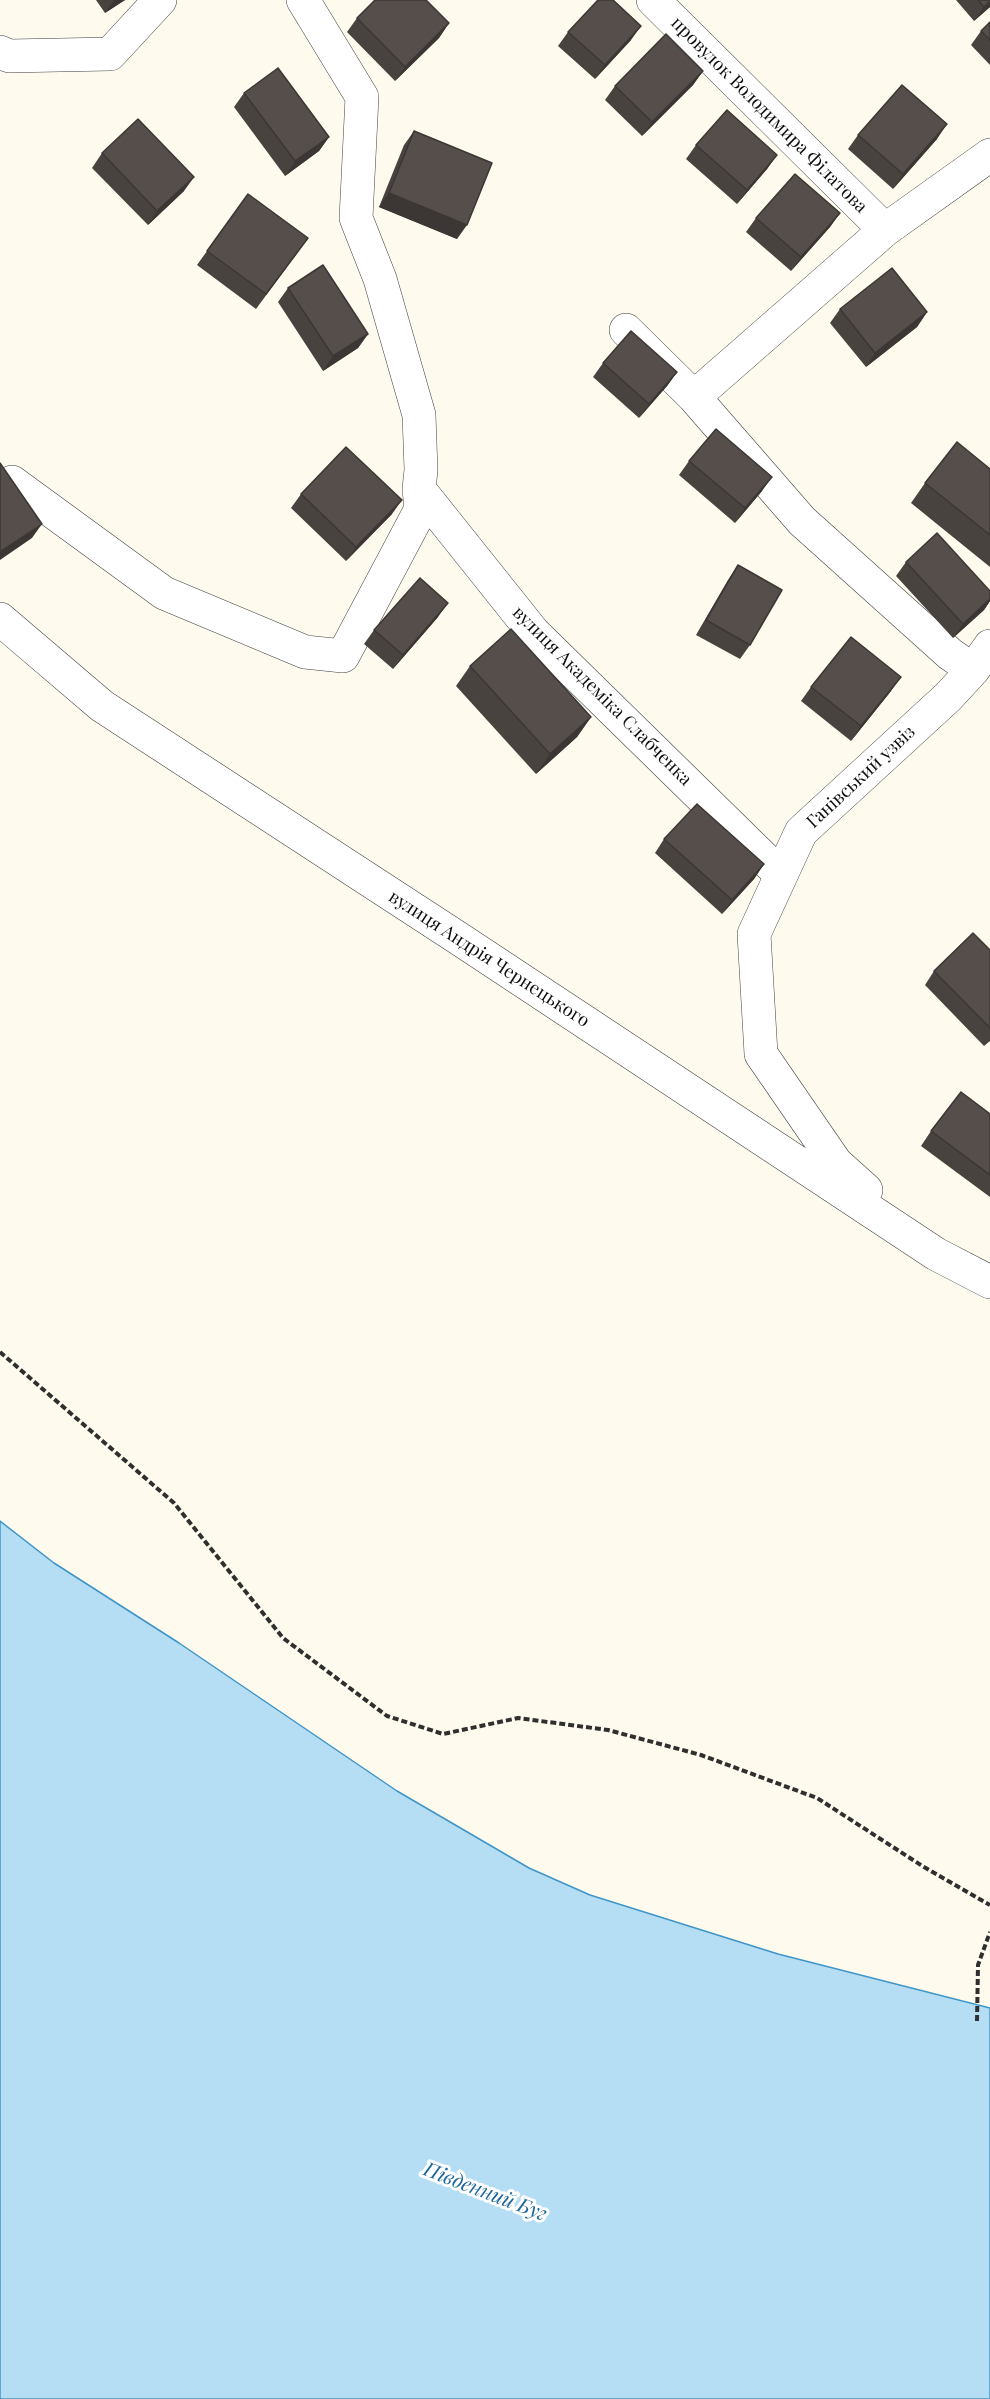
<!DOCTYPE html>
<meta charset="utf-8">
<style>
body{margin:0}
canvas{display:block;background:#fefbee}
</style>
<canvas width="990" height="2399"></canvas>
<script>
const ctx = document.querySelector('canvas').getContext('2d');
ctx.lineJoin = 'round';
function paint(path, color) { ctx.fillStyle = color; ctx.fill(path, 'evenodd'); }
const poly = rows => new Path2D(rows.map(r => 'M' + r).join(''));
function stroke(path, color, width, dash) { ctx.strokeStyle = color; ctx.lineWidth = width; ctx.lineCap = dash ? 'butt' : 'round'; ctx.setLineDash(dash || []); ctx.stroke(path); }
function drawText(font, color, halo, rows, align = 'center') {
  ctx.font = font + ' "Playfair Display",serif'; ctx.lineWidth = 6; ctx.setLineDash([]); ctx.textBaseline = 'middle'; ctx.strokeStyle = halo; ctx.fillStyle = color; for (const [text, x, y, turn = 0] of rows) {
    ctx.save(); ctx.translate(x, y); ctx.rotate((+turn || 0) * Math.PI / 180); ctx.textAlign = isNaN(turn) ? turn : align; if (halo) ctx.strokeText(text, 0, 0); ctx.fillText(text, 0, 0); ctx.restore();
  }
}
const water = poly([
 [0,1521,54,1563,179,1643,397,1791,529,1868,590,1895,778,1954,990,2008,990,2399,0,2399,0,1521]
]);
paint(water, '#b5def4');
stroke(water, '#3f95c8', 1.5);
const minor = poly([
 [303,0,362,97,356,218,380,279,419,415,421,470,419,489,534,633,781,875],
 [653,0,885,230],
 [0,52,9,56,110,54,160,0],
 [626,330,694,397,802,521,950,654,973,670],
 [694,397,885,230,990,155],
 [12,482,164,593,305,652,343,656,421,509,419,489],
 [0,619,102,706,458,938,936,1254,990,1282],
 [866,1190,836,1163,761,1054,754,934,801,832,948,697,973,670,990,646]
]);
stroke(minor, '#404040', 34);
stroke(poly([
 [0,1352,174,1503,283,1638,387,1716,443,1734,518,1718,608,1730,701,1755,817,1798,924,1867,990,1905],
 [977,2021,978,1965,990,1932]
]), '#2f2f2f', 4, [6, 3]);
stroke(minor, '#fff', 33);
paint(poly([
 [96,0,125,0,105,13],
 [956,0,990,0,990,7,974,21],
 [357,18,449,23,439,38,395,81,347,32],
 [990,22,990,65,971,45,981,31],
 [568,32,631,40,595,79,558,46],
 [703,71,693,85,642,136,605,100,615,86],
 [244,93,329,137,319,151,285,176,234,107],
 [414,131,457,239,379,207,404,145],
 [858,135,937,139,893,189,848,149],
 [696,145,777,155,767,169,737,204,686,159],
 [102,153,184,191,148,225,92,168],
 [248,194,298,252,256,309,197,265],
 [840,213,830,227,791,271,746,232,756,218],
 [288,288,368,334,358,348,323,371,278,302],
 [840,309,927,312,917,327,866,367,830,323],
 [603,363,677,372,667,386,639,418,593,377],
 [689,461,762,491,735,523,679,475],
 [990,469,990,567,911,503,925,483],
 [301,494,392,514,346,561,291,508],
 [906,562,990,591,990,601,984,610,953,638,896,576],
 [738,565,750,645,740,659,696,635,728,580],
 [438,617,393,669,364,644,374,630],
 [470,666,591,717,577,737,536,774,456,686],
 [811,687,891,691,851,741,801,701],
 [664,839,764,864,754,879,722,914,655,853],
 [990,950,990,1041,984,1046,925,985,934,971],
 [990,1114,990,1197,921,1146,931,1131]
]), '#494340');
paint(poly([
 [114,0,125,0,105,13],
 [990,1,990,7,974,21,984,7],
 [449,23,439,38,395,81,405,67],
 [641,26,631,40,595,79,605,65],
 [703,71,693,85,642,136,652,122],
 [947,124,937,139,893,189,903,174],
 [329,137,319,151,285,176,295,161],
 [777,155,767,169,737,204,747,190],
 [194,177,184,191,148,225,157,211],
 [389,193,467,225,457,239,379,207],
 [840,213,830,227,791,271,801,257],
 [927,312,917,327,866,367,875,353],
 [368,334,358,348,323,371,333,356],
 [677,372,667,386,639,418,649,404],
 [772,477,762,491,735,523,745,508],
 [402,500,392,514,346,561,356,547],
 [42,524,32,538,0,560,0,552],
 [990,599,990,601,984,610,953,638,963,624],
 [448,603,438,617,393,669,403,655],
 [901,677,891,691,851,741,861,726],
 [591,717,577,737,536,774,550,754],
 [764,864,754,879,722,914,732,900]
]), '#3c3734');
const building = poly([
 [375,0,426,0,449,23,405,67,357,18,375,0],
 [598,0,613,0,641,26,605,65,568,32,598,0],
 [978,0,990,0,990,1,984,7,978,0],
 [990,22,990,40,981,31,990,22],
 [666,34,703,71,652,122,615,86,666,34],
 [278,68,329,137,295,161,244,93,278,68],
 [902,85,947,124,903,174,858,135,902,85],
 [727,110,777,155,747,190,696,145,727,110],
 [138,119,194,177,157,211,102,153,138,119],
 [414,131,492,163,467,225,389,193,414,131],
 [795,174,840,213,801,257,756,218,795,174],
 [248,194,308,238,266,294,207,251,248,194],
 [323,265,368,334,333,356,288,288,323,265],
 [892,268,927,312,875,353,840,309,892,268],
 [631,331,677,372,649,404,603,363,631,331],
 [716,429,772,477,745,508,689,461,716,429],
 [957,442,990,469,990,535,925,483,957,442],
 [346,447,402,500,356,547,301,494,346,447],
 [0,463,42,524,0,552,0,463],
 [937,533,990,591,990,599,963,624,906,562,937,533],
 [738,565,782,590,750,645,706,620,738,565],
 [420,578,448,603,403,655,374,630,420,578],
 [511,629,591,717,550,754,470,666,511,629],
 [851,637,901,677,861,726,811,687,851,637],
 [697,804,764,864,732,900,664,839,697,804],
 [973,933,990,950,990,1028,934,971,973,933],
 [961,1092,990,1114,990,1175,931,1131,961,1092]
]);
paint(building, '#554e4a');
stroke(building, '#3c3734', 1.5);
drawText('18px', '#0d0d0d', '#fff', [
 ["провулок Володимира Філатова",769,115,45],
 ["вулиця Академіка Слабченка",602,696,45],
 ["Ганівський узвіз",861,777,-43],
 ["вулиця Андрія Чернецького",489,959,33]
]);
drawText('italic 20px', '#1b669a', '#fff', [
 ["Південний Буг",485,2192,21]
]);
</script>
